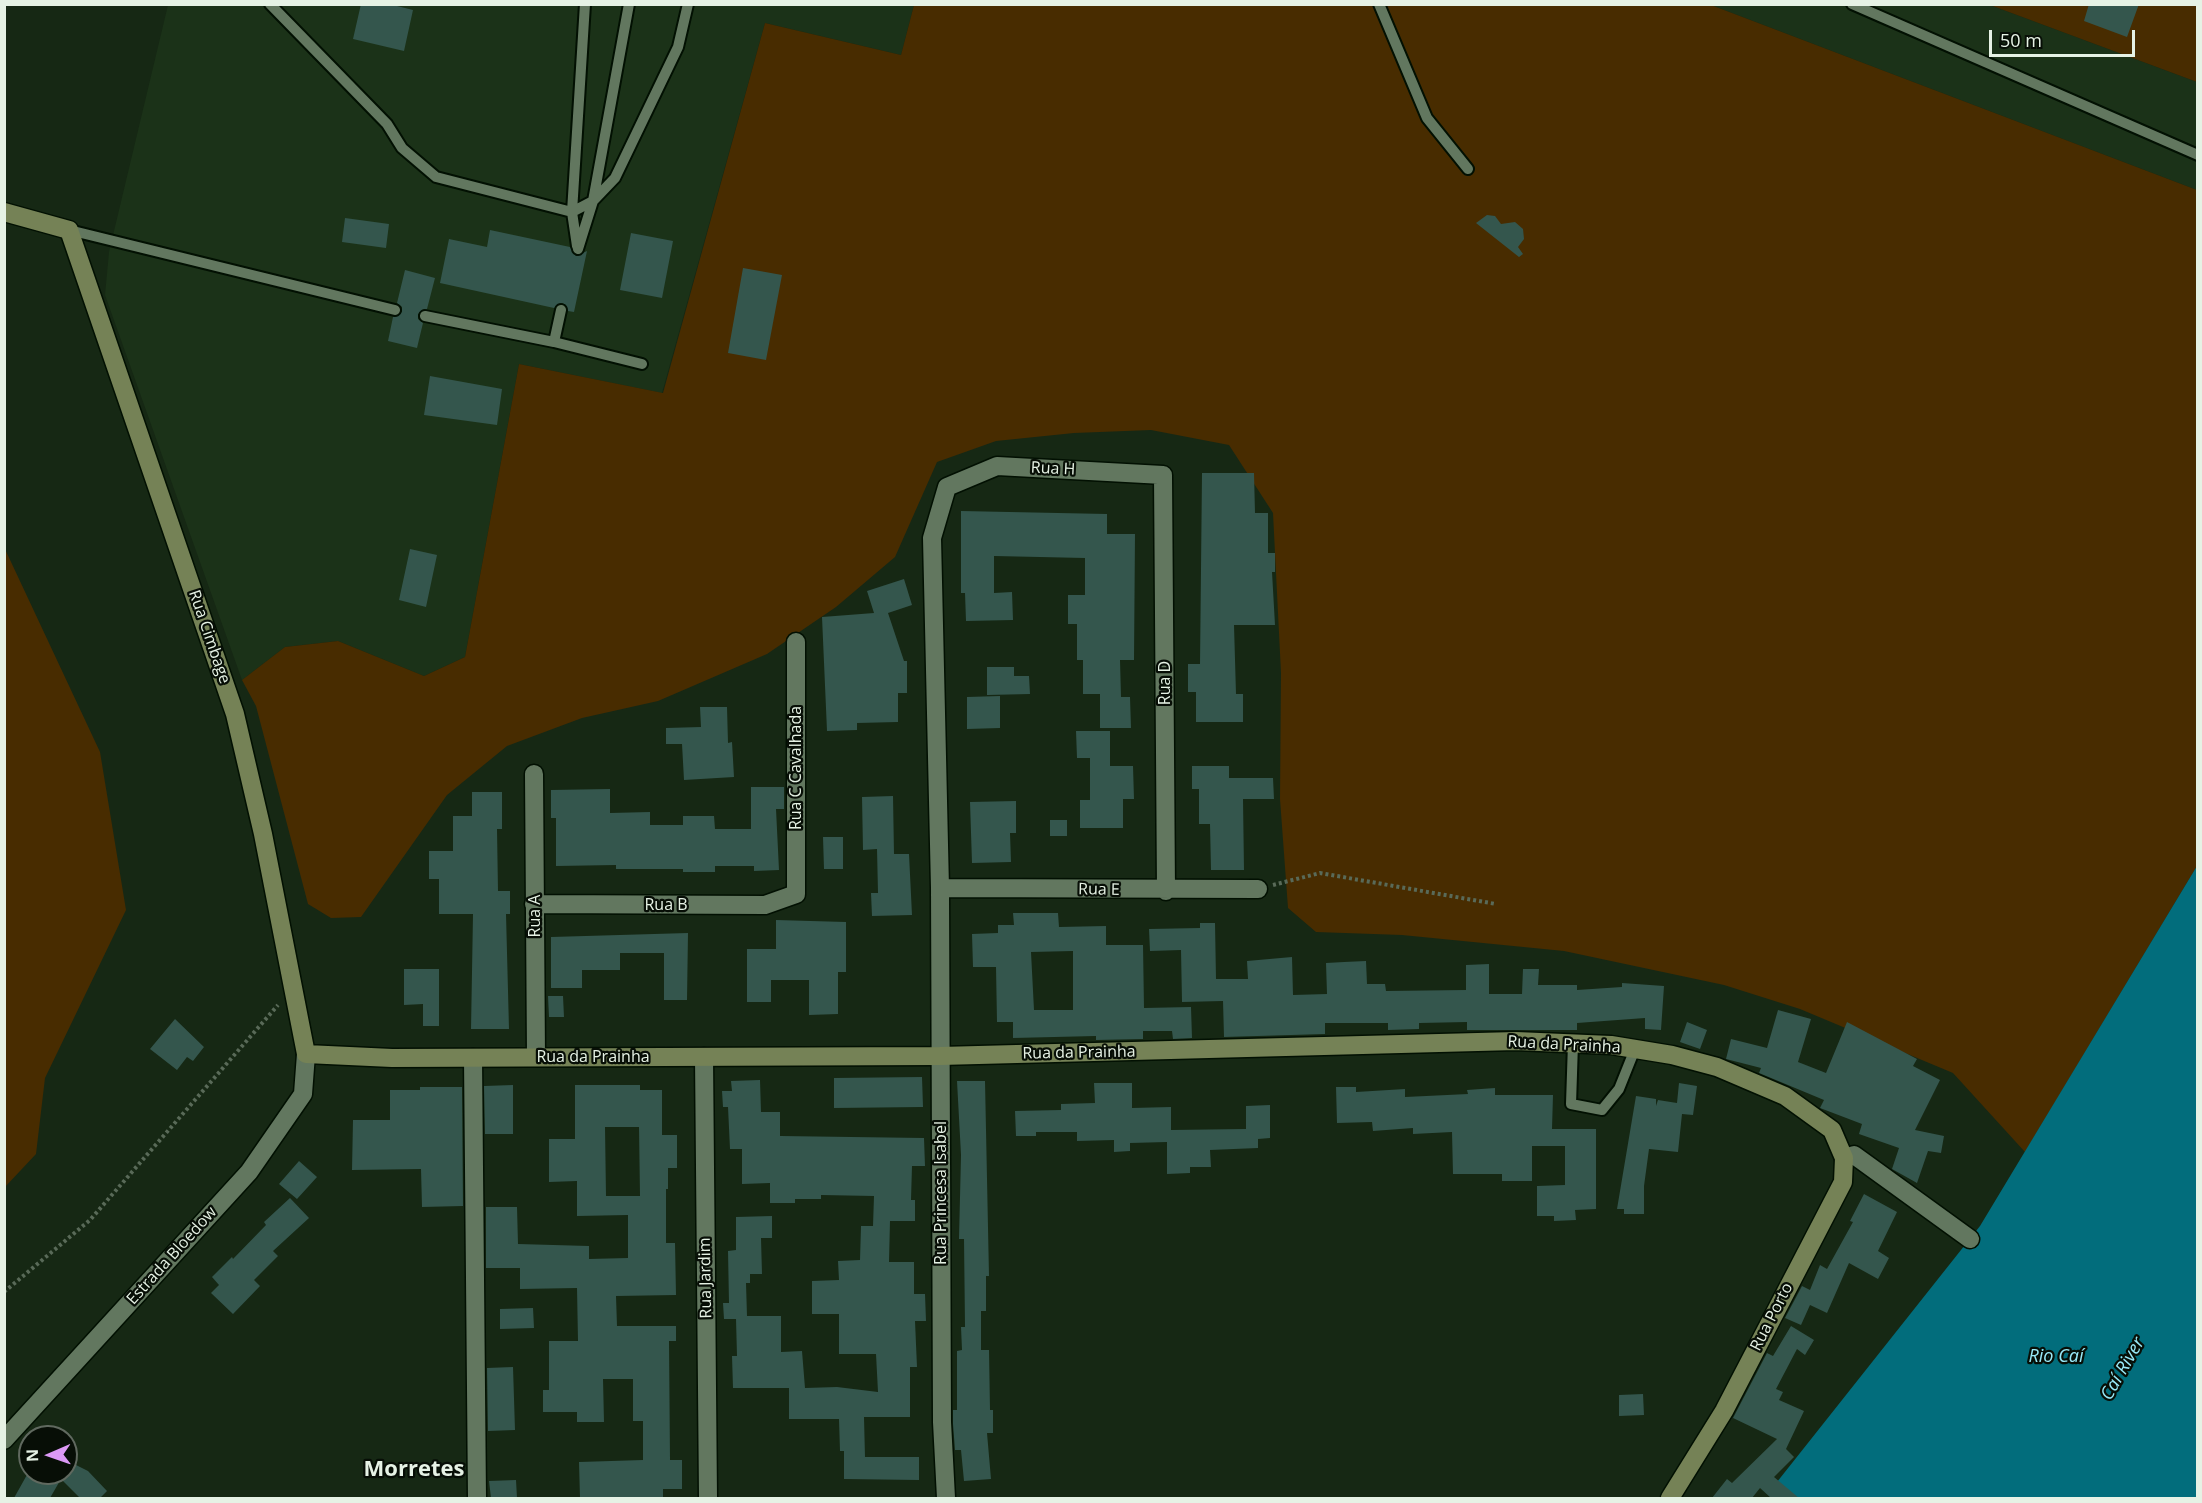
<!DOCTYPE html>
<meta charset="utf-8">
<style>
body{margin:0}
#map{position:relative;width:2202px;height:1503px;overflow:hidden;background:#162814;font-family:"Open Sans",sans-serif}
canvas{display:block}
.frame{position:absolute;inset:0;border:6px solid #e6f2e5;pointer-events:none}
.north{position:absolute;left:18px;top:1425px;width:60px;height:60px;box-sizing:border-box;background:#070e06;border:2px solid #60695f;border-radius:50%;rotate:268deg;font-size:16px;font-weight:700;line-height:24px;text-align:center;color:#e6f2e5}
.north::after{content:'';display:block;margin:auto;width:21px;height:27px;background:#db99f5;clip-path:polygon(50% 0,100% 100%,50% 72%,0 100%)}
.scale{position:absolute;left:1989px;top:30px;width:146px;height:27px;box-sizing:border-box;border:3px solid #e6f2e5;border-top:0;padding-left:8px;font-size:18px;line-height:21px;white-space:nowrap;color:#e6f2e5;-webkit-text-stroke:4px #070e06;paint-order:stroke}
</style>
<div id="map">
<canvas width="2202" height="1503"></canvas>
<div class="frame"></div>
<div class="north">N</div>
<div class="scale">50 m</div>
</div>
<script>
const ctx = document.querySelector('canvas').getContext('2d');
ctx.lineJoin = 'round';
function paint(path, color) { ctx.fillStyle = color; ctx.fill(path, 'evenodd'); }
const poly = rows => new Path2D(rows.map(r => 'M' + r).join(''));
function stroke(path, color, width, dash) { ctx.strokeStyle = color; ctx.lineWidth = width; ctx.lineCap = dash ? 'butt' : 'round'; ctx.setLineDash(dash || []); ctx.stroke(path); }
function drawText(font, color, halo, rows, align = 'center') {
  ctx.font = font + ' "Open Sans",sans-serif'; ctx.lineWidth = 4.5; ctx.setLineDash([]); ctx.textBaseline = 'middle'; ctx.strokeStyle = halo; ctx.fillStyle = color; for (const [text, x, y, turn = 0] of rows) {
    ctx.save(); ctx.translate(x, y); ctx.rotate((+turn || 0) * Math.PI / 180); ctx.textAlign = isNaN(turn) ? turn : align; if (halo) ctx.strokeText(text, 0, 0); ctx.fillText(text, 0, 0); ctx.restore();
  }
}
paint(poly([
 [168,5,914,5,901,55,765,23,662,393,519,364,465,657,424,676,338,641,285,647,242,680,105,295,109,252],
 [1711,5,1990,5,2197,82,2197,190]
]), '#1b3218');
paint(poly([
 [914,5,1711,5,2197,190,2197,866,2025,1152,1953,1073,1800,1009,1724,985,1564,951,1402,935,1316,932,1288,908,1280,799,1281,673,1273,513,1229,445,1151,430,1074,433,996,441,937,462,895,557,836,607,767,654,658,701,582,718,507,746,447,795,361,917,331,918,308,904,256,706,242,680,285,647,338,641,424,676,465,657,519,364,663,393,765,23,901,55],
 [1990,5,2197,5,2197,82],
 [4,547,100,752,126,910,45,1078,36,1154,5,1187]
]), '#482c00');
paint(poly([
 [2197,866,2197,1498,1770,1498,1777,1482,1980,1226]
]), '#026d7c');
paint(poly([
 [361,4,389,4,413,10,404,51,353,39],
 [2089,4,2139,4,2127,37,2084,21],
 [1487,215,1495,216,1501,224,1515,222,1523,229,1524,239,1518,247,1523,254,1519,257,1476,223],
 [345,218,389,224,386,248,342,242],
 [490,230,570,247,576,256,587,251,574,312,568,311,566,305,562,303,554,308,440,283,449,239,487,247],
 [631,233,673,241,662,298,620,290],
 [743,268,782,275,766,360,728,353],
 [405,270,435,278,427,309,418,314,418,319,423,323,417,348,388,341,393,317,402,312,402,307,397,303],
 [430,376,502,389,497,425,424,415],
 [1202,473,1254,473,1255,513,1268,513,1268,553,1275,553,1275,572,1272,572,1275,625,1234,625,1236,694,1243,694,1243,722,1196,722,1196,692,1188,692,1188,664,1200,664],
 [961,511,1107,514,1107,534,1135,534,1134,660,1120,660,1121,697,1130,697,1131,728,1100,728,1100,694,1083,694,1083,660,1077,660,1077,624,1068,624,1068,595,1085,595,1085,558,994,556,994,593,1012,592,1013,620,966,621,965,593,961,593],
 [410,549,437,555,426,607,399,600],
 [904,579,912,605,888,613,904,661,907,661,907,693,898,693,898,722,857,723,857,730,827,731,822,617,874,613,867,591],
 [987,667,1014,667,1014,676,1029,676,1030,694,987,695],
 [1000,696,1000,728,967,729,967,697],
 [700,707,727,707,728,743,732,742,734,777,684,780,682,744,666,744,666,728,701,727],
 [1076,731,1110,731,1110,766,1133,766,1134,799,1123,799,1123,828,1080,828,1080,800,1090,800,1090,758,1077,758],
 [1192,766,1229,766,1229,778,1273,778,1274,799,1243,799,1244,870,1211,870,1210,824,1199,824,1199,789,1192,789],
 [751,787,784,787,784,809,776,809,779,870,754,871,754,866,715,866,715,872,683,872,683,869,616,869,616,865,556,866,556,818,551,818,551,790,610,789,610,813,650,812,650,825,683,825,683,816,714,816,715,829,751,829],
 [472,792,502,792,502,829,497,829,498,891,510,891,510,914,506,914,509,1029,471,1029,473,914,439,914,439,879,429,879,429,851,453,851,453,816,472,816],
 [893,796,894,854,909,854,912,915,872,916,871,893,878,893,877,849,863,850,862,797],
 [1016,801,1016,833,1010,833,1011,862,972,863,970,802],
 [1050,820,1067,820,1067,836,1050,836],
 [823,837,843,837,843,869,824,869],
 [1013,913,1058,913,1059,927,1106,926,1106,945,1143,945,1144,1008,1191,1007,1192,1038,1173,1039,1172,1031,1143,1031,1143,1039,1096,1040,1096,1036,1013,1038,1013,1022,997,1022,996,967,973,967,972,934,998,933,998,925,1014,925],
 [1073,951,1073,1010,1034,1010,1031,952],
 [776,920,846,922,846,972,838,972,838,1014,809,1015,809,980,771,980,771,1002,747,1002,747,949,776,949],
 [1200,923,1215,923,1216,979,1248,979,1247,961,1292,957,1293,995,1327,994,1326,963,1344,962,1366,961,1367,984,1385,984,1386,991,1466,990,1466,965,1489,964,1489,994,1522,994,1523,969,1539,969,1538,985,1577,985,1577,990,1622,987,1622,983,1664,986,1661,1030,1645,1029,1645,1018,1577,1023,1577,1030,1467,1030,1467,1022,1419,1023,1419,1029,1388,1030,1388,1023,1325,1023,1325,1034,1224,1037,1223,1001,1182,1002,1181,950,1150,951,1149,929,1200,928],
 [688,933,687,1000,664,1000,664,953,620,953,620,970,582,970,582,988,551,988,551,937],
 [404,969,439,969,439,1026,423,1026,423,1004,404,1005],
 [548,996,563,996,564,1017,549,1017],
 [1778,1010,1811,1019,1798,1062,1826,1073,1847,1022,1917,1059,1913,1066,1940,1080,1915,1130,1944,1136,1941,1153,1928,1151,1917,1183,1892,1169,1899,1148,1859,1134,1862,1124,1820,1108,1824,1100,1759,1073,1761,1068,1726,1059,1731,1039,1767,1048],
 [175,1019,204,1047,193,1061,187,1057,177,1070,150,1049],
 [1687,1022,1707,1030,1700,1049,1680,1042],
 [922,1077,923,1107,834,1108,834,1078],
 [760,1080,761,1112,780,1112,780,1136,924,1138,925,1166,912,1166,911,1200,915,1200,915,1221,890,1221,889,1262,914,1262,914,1294,925,1294,926,1321,915,1321,917,1367,910,1367,910,1417,864,1417,865,1457,919,1457,919,1480,844,1479,844,1451,840,1451,839,1419,789,1419,789,1388,733,1388,732,1356,737,1356,736,1319,724,1319,723,1303,729,1303,728,1251,736,1250,736,1217,772,1216,772,1238,761,1238,762,1274,750,1274,750,1283,746,1283,747,1316,781,1316,781,1352,802,1351,805,1388,837,1387,878,1392,876,1354,839,1354,839,1314,812,1314,812,1281,839,1280,838,1261,860,1260,861,1226,873,1226,874,1196,821,1195,821,1199,795,1199,795,1203,770,1203,770,1183,742,1184,742,1149,730,1149,728,1107,723,1107,722,1091,732,1091,731,1081],
 [957,1081,985,1081,989,1276,986,1276,986,1311,981,1311,981,1350,989,1350,990,1410,993,1410,993,1433,987,1433,991,1479,964,1481,961,1450,955,1450,953,1424,953,1410,957,1410,957,1351,962,1350,961,1327,965,1327,964,1239,959,1239,961,1155],
 [1094,1083,1132,1083,1132,1108,1171,1107,1171,1130,1246,1129,1246,1106,1270,1105,1270,1138,1258,1139,1258,1148,1210,1150,1211,1167,1190,1167,1190,1173,1167,1174,1167,1142,1130,1143,1130,1151,1114,1152,1114,1140,1077,1141,1077,1132,1036,1132,1036,1136,1016,1136,1015,1111,1061,1110,1061,1104,1095,1103],
 [1679,1083,1697,1086,1693,1115,1682,1114,1678,1152,1649,1149,1644,1186,1644,1214,1624,1214,1624,1209,1617,1209,1636,1096,1656,1099,1656,1106,1658,1100,1677,1103],
 [513,1085,513,1134,485,1134,484,1086],
 [575,1085,640,1085,640,1090,662,1090,662,1135,677,1135,677,1168,668,1168,668,1189,666,1189,666,1243,675,1243,676,1295,616,1296,617,1326,676,1326,676,1341,669,1341,670,1460,682,1460,682,1489,663,1489,663,1498,580,1498,579,1462,643,1460,643,1421,633,1421,633,1379,603,1379,604,1422,577,1422,577,1412,543,1412,543,1390,549,1390,549,1341,578,1341,577,1288,520,1289,520,1268,486,1268,486,1207,517,1207,518,1244,589,1246,589,1259,628,1258,628,1215,577,1216,577,1181,549,1182,549,1139,575,1139],
 [605,1127,639,1127,640,1196,606,1196],
 [420,1087,462,1087,463,1206,422,1207,421,1169,352,1170,353,1120,390,1120,390,1090,420,1090],
 [1336,1087,1356,1087,1356,1092,1405,1089,1405,1097,1468,1094,1467,1090,1495,1088,1495,1095,1553,1095,1552,1129,1596,1129,1596,1209,1575,1210,1576,1220,1554,1221,1554,1216,1537,1216,1537,1186,1565,1185,1565,1146,1532,1146,1532,1181,1502,1181,1502,1174,1453,1174,1452,1132,1413,1134,1413,1128,1373,1131,1372,1122,1337,1123],
 [299,1161,317,1177,297,1199,279,1184],
 [1864,1194,1897,1212,1878,1251,1889,1258,1878,1279,1849,1263,1827,1313,1810,1305,1801,1325,1785,1318,1802,1286,1810,1290,1820,1265,1827,1269,1853,1222,1850,1221],
 [290,1198,309,1218,273,1251,278,1256,254,1280,260,1286,233,1314,211,1293,219,1285,212,1277,232,1257,233,1259,266,1225,264,1222],
 [533,1308,534,1328,500,1329,500,1309],
 [1791,1326,1814,1340,1805,1355,1797,1349,1776,1389,1783,1392,1779,1400,1804,1411,1786,1449,1794,1457,1774,1477,1799,1498,1771,1498,1760,1488,1752,1498,1712,1498,1727,1479,1732,1483,1777,1439,1733,1418,1767,1353,1773,1356],
 [513,1367,515,1430,488,1431,487,1368],
 [1643,1394,1644,1415,1619,1416,1619,1395],
 [66,1460,88,1471,107,1491,100,1498,80,1498,61,1479,50,1498,14,1498,28,1473,66,1473],
 [516,1480,517,1498,491,1498,489,1481]
]), '#34564d');
const lane = poly([
 [270,4,387,124,402,148,436,177,572,212,593,201,615,178,678,47,688,4],
 [1379,4,1427,118,1468,169],
 [1852,4,2198,155],
 [69,230,395,310],
 [577,246,572,212,585,4],
 [578,249,593,201,629,4],
 [425,316,554,342,642,364],
 [554,342,561,310],
 [1573,1043,1571,1104,1602,1110,1619,1089,1635,1049]
]);
const street = poly([
 [534,774,536,1057],
 [940,888,1258,889],
 [534,904,765,905,796,894,796,642],
 [704,1057,708,1498],
 [473,1058,477,1498],
 [1844,1158,1854,1155,1970,1239],
 [4,1440,249,1172,303,1094,306,1054],
 [946,1498,942,1422,940,888,932,538,947,487,997,466,1163,475,1166,891]
]);
const secondary = poly([
 [4,212,69,230,235,714,263,834,306,1054,392,1058,940,1056,1516,1041,1611,1045,1672,1055,1717,1067,1785,1096,1832,1130,1844,1158,1843,1182,1724,1411,1670,1498]
]);
stroke(lane, '#021002', 14);
stroke(street, '#021002', 21);
stroke(secondary, '#021002', 21);
stroke(poly([
 [1273,885,1320,873,1496,904],
 [4,1292,90,1220,278,1005]
]), '#596a58', 4, [3, 3]);
stroke(lane, '#62775f', 10);
stroke(street, '#62775f', 18);
stroke(secondary, '#758256', 18);
drawText('16px', '#e6f2e5', '#070e06', [
 ["Rua H",1053,469,3],
 ["Rua Cimbage",209,637,71],
 ["Rua D",1165,683,-90],
 ["Rua C Cavalhada",796,768,-90],
 ["Rua E",1099,890,1],
 ["Rua B",666,905],
 ["Rua A",535,916,-90],
 ["Rua da Prainha",1564,1045,3],
 ["Rua da Prainha",1079,1053,-1],
 ["Rua da Prainha",593,1057],
 ["Rua Princesa Isabel",941,1193,-90],
 ["Estrada Bloedow",172,1256,-48],
 ["Rua Jardim",706,1278,-91],
 ["Rua Porto",1772,1317,-63]
]);
drawText('italic 18px', '#99eaf9', '#070e06', [
 ["Rio Caí",2056,1357],
 ["Caí River",2123,1369,-60]
]);
drawText('bold 22px', '#e6f2e5', '#070e06', [
 ["Morretes",414,1470]
]);
</script>
